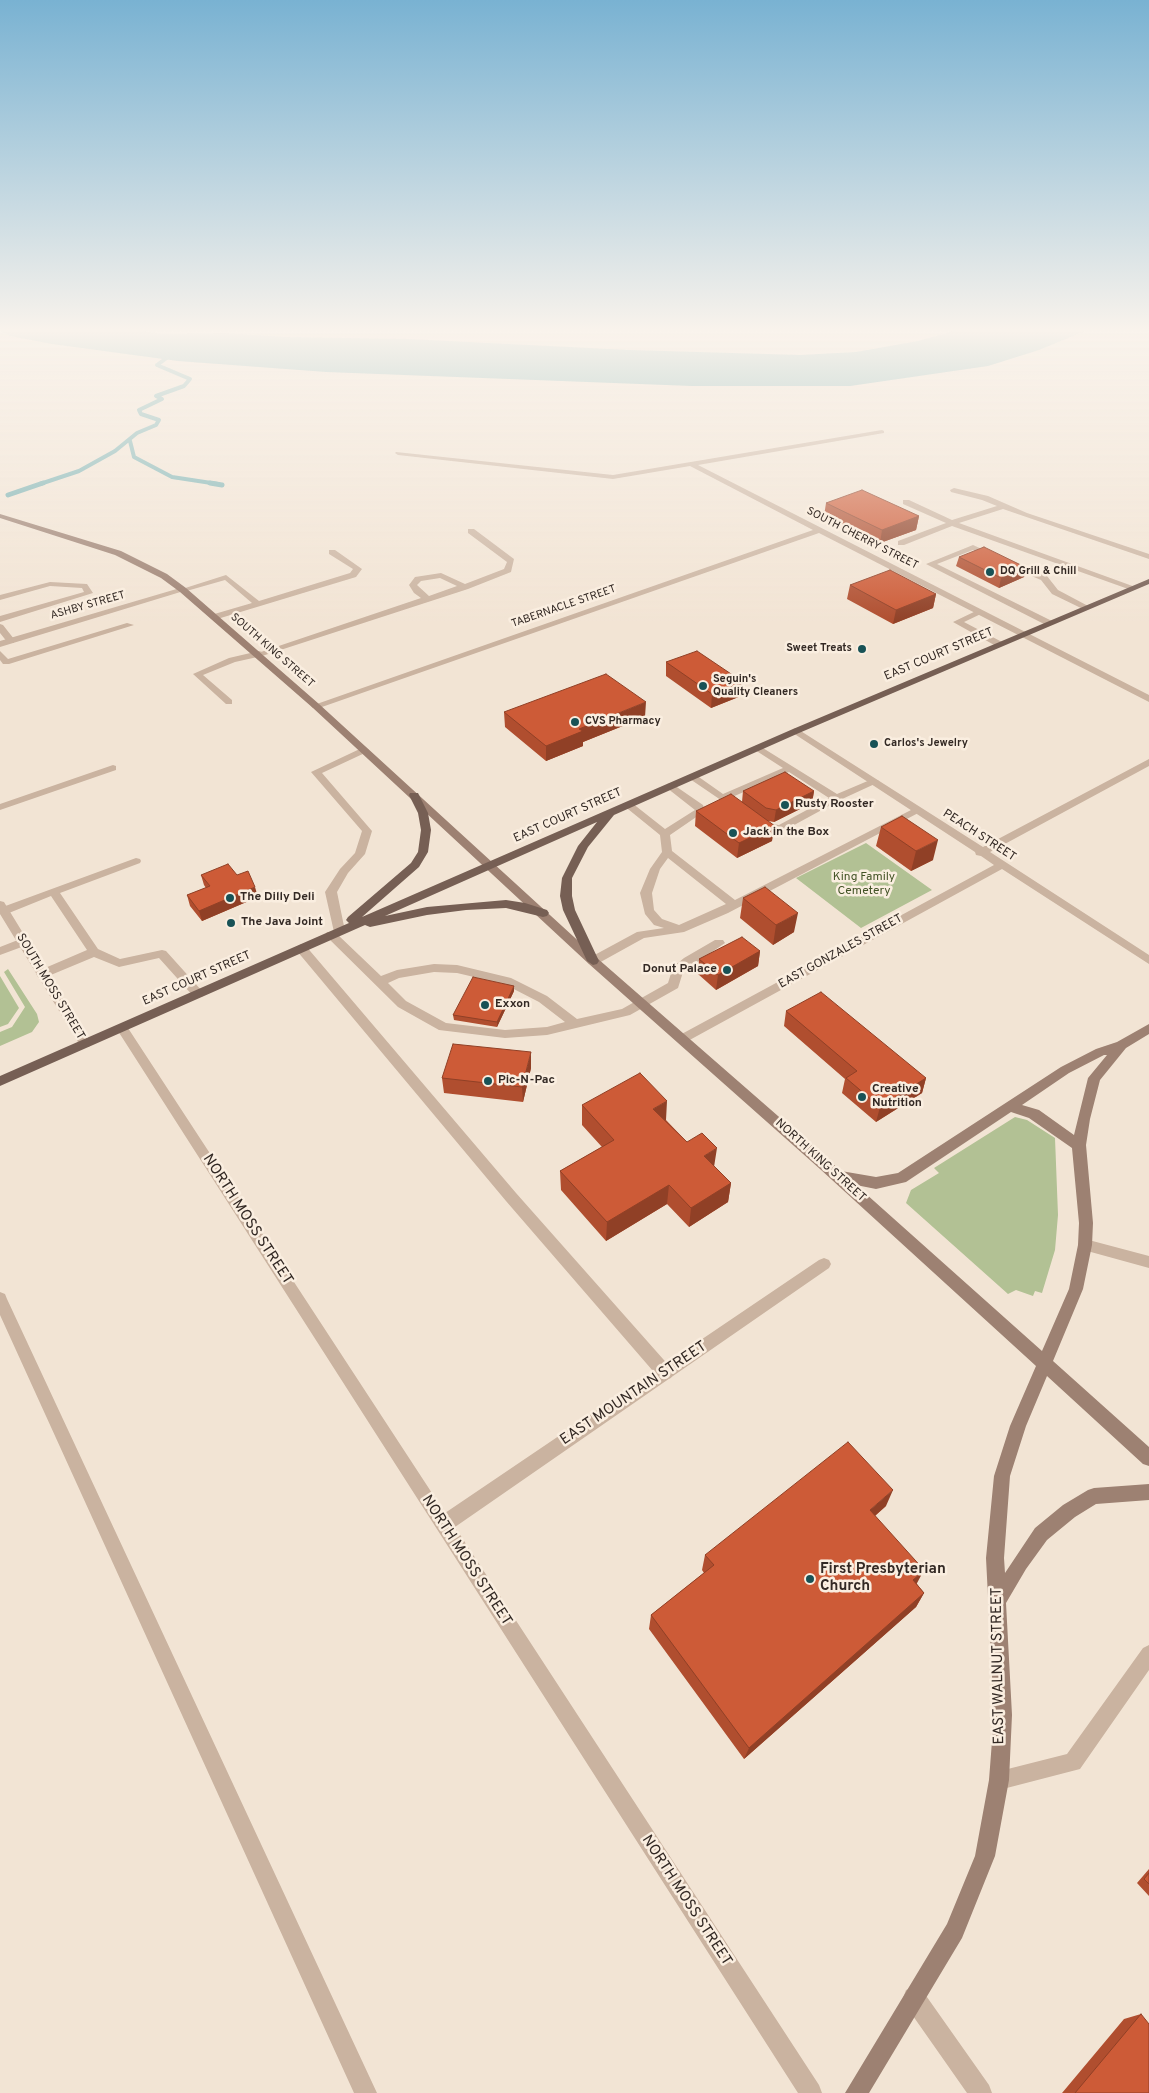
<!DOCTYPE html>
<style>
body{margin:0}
canvas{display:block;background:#f2e4d4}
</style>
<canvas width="1149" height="2093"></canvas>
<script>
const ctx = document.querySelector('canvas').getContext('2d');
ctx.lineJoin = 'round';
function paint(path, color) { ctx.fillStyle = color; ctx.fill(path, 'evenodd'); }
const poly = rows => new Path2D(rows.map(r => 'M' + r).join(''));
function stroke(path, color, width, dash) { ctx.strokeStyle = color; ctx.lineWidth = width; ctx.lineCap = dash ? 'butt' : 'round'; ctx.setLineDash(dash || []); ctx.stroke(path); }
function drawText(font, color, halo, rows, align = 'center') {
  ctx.font = font + ' Overpass,sans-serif'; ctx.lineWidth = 5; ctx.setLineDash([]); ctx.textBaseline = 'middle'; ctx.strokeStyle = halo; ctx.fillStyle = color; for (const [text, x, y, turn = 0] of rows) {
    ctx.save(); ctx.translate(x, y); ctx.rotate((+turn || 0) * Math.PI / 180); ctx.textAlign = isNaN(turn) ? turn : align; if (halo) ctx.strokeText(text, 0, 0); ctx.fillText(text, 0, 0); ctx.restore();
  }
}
paint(poly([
 [866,843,932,890,861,928,796,878],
 [8,969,37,1014,39,1022,32,1032,0,1046,0,1032,12,1027,25,1007,4,972],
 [0,976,19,1008,8,1024,0,1027],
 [1015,1117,1027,1120,1055,1138,1058,1215,1055,1250,1042,1293,1035,1291,1033,1296,1016,1290,1008,1294,906,1203,911,1190,939,1173,934,1168]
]), '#b2c194');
paint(poly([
 [0,331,141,331,163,334,226,333,285,337,408,339,630,350,800,355,856,352,918,341,954,331,1085,331,1039,350,988,366,850,386,692,386,326,372,178,361,52,344,10,336]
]), '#72aeb0');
stroke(poly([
 [130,441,134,457,172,477,218,484],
 [40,484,79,471,115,451,137,433,156,425,159,420,141,414,139,410,162,399,156,396,184,386,190,379,157,365,172,354]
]), '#72aeb0', 4);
stroke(poly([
 [210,483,222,485],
 [8,495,43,483]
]), '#72aeb0', 5);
paint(poly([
 [954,488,988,496,1027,513,1149,554,1149,559,1003,509,959,523,1138,588,1131,590,952,526,904,545,898,545,898,541,946,523,903,504,903,500,909,500,952,520,997,506,982,500,951,492,950,490,954,488],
 [973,545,997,556,990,558,973,550,937,564,1052,621,1052,625,1046,625,926,564,973,545],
 [329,550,335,550,362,569,356,577,214,620,210,617,211,615,252,603,225,580,183,592,179,590,226,575,259,601,350,573,353,569,329,554,329,550],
 [1008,562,1014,562,1047,576,1058,590,1090,607,1083,609,1052,594,1041,580,1008,566,1008,562],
 [50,582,87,584,93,593,0,622,0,616,84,592,82,588,50,586,0,600,0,595,50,582],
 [978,610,985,612,964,622,1002,642,1002,646,996,646,953,622,978,610],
 [127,623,134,625,9,664,3,664,0,660,0,651,8,659,127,623],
 [0,624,3,625,14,639,14,643,8,643,0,633,0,624],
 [259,651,262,652,262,656,235,662,203,675,232,700,232,704,226,704,193,674,229,658,259,651],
 [758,745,837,794,870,780,878,780,879,782,840,800,785,830,766,830,756,826,756,822,779,825,829,798,789,772,730,798,742,808,737,811,687,777,688,775,696,775,723,794,783,768,755,750,755,746,758,745],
 [364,747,369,750,367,752,322,773,372,831,365,854,348,873,337,892,345,931,343,934,337,934,381,976,397,970,434,964,457,965,511,978,547,996,577,1019,622,1009,668,983,673,967,684,958,715,940,723,940,725,943,683,972,678,988,630,1015,547,1035,505,1038,439,1030,398,1007,325,935,327,932,334,932,325,892,340,869,355,853,362,831,311,772,364,747],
 [434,972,457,973,504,984,539,1002,565,1022,547,1027,505,1030,446,1023,406,1001,388,983,399,978,434,972],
 [113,765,116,766,116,770,0,810,0,804,113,765],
 [671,783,703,805,705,811,670,835,672,851,735,900,913,809,921,809,922,811,728,913,684,932,644,938,597,964,589,964,587,961,589,958,637,932,664,928,654,925,645,914,640,893,650,869,662,852,660,835,623,805,624,803,632,803,665,829,695,810,667,788,667,784,671,783],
 [668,858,726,904,679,925,662,919,654,910,652,893,660,869,668,858],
 [136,858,140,859,141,861,140,863,60,893,98,949,120,959,162,950,166,951,202,991,204,994,202,997,194,997,159,958,119,967,94,957,46,977,38,977,36,974,38,971,87,950,51,896,4,915,0,914,0,908,136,858],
 [23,938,27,939,29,942,27,945,0,955,0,947,23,938],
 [301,944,305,945,516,1193,671,1368,673,1373,671,1378,665,1380,659,1378,506,1201,297,951,295,948,301,944],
 [1085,1239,1149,1256,1149,1268,1080,1249,1078,1245,1080,1241,1085,1239],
 [0,1292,5,1294,7,1299,377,2093,354,2093,0,1315,0,1292],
 [914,1987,922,1990,989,2085,992,2093,967,2093,906,2006,903,1998,906,1990,914,1987]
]), '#cab3a0');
paint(poly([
 [882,430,884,431,884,433,698,465,1149,695,1149,702,819,533,319,708,313,708,311,706,813,530,690,466,613,479,398,455,395,453,396,452,613,475,882,430],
 [468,529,474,529,514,559,511,572,468,589,262,656,255,654,421,598,414,593,409,585,415,577,441,573,465,584,504,569,507,562,468,533,468,529],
 [440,578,457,586,429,596,417,585,421,581,440,578],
 [180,588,187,590,0,647,0,641,180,588],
 [796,728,983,847,1149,759,1149,766,990,852,1149,955,1149,964,1002,869,686,1042,678,1042,676,1039,678,1036,994,865,981,856,976,855,975,852,793,733,793,729,796,728],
 [0,901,4,902,89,1041,91,1044,89,1047,81,1047,0,914,0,901],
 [122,1024,126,1025,445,1513,819,1260,824,1258,829,1260,831,1264,829,1268,455,1527,819,2085,822,2093,798,2093,118,1031,116,1028,122,1024],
 [1149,1645,1149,1670,1080,1769,999,1790,992,1787,989,1780,992,1773,1067,1754,1143,1648,1149,1645]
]), '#cab3a0');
paint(poly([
 [0,514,121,551,167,574,186,588,319,704,597,958,841,1171,876,1177,898,1173,1061,1067,1096,1049,1117,1042,1149,1024,1149,1034,1126,1048,1100,1080,1090,1119,1086,1145,1093,1223,1092,1245,1083,1289,1053,1361,1149,1447,1149,1466,1143,1464,1047,1376,1026,1426,1010,1476,1004,1558,1005,1573,1035,1528,1063,1505,1088,1490,1094,1488,1149,1484,1149,1500,1096,1504,1075,1517,1047,1540,1026,1569,1006,1603,1012,1715,1009,1780,995,1856,962,1938,869,2093,845,2093,947,1924,975,1856,989,1780,994,1715,986,1558,994,1476,1010,1426,1036,1366,820,1169,589,964,313,708,180,592,161,578,115,555,0,518,0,514],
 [1104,1055,1107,1055,1088,1078,1074,1135,1039,1110,1022,1105,1069,1073,1104,1055],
 [1011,1112,1029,1118,1072,1148,1079,1223,1078,1245,1069,1289,1042,1351,856,1185,876,1189,906,1182,1011,1112]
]), '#9d8172');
paint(poly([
 [1149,579,1149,584,799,733,614,815,588,847,572,878,572,896,575,910,599,961,597,964,593,965,587,961,563,910,560,896,562,878,578,846,597,822,385,916,427,907,506,900,525,903,547,910,549,913,547,916,543,917,506,908,466,910,427,915,370,927,365,925,0,1086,0,1076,349,923,346,920,348,917,411,863,418,852,421,830,418,813,409,795,410,793,418,793,428,813,431,830,428,852,419,867,362,917,793,729,1149,579]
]), '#765f54');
paint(poly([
 [826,503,919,516,916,530,880,543,824,516],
 [959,557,1024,577,999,588,956,566],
 [850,585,936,594,933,608,893,624,847,599],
 [666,662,741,696,711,708,666,676],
 [504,712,645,717,583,742,583,746,546,761,505,727],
 [743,791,814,791,812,803,774,822,768,821,772,841,737,858,695,826,696,811,742,802],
 [881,827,933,860,911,871,876,846],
 [201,875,237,875,258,897,202,921,190,906,187,895,206,888,204,885],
 [743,898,794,932,773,945,740,918],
 [760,951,758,966,716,990,698,974,699,959],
 [514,991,497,1027,454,1020,453,1015],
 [786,1011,926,1078,922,1093,876,1122,842,1093,845,1079,784,1026],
 [531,1068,523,1102,444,1093,442,1078],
 [582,1105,666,1120,687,1142,715,1167,731,1183,728,1202,689,1227,667,1204,606,1241,561,1190,560,1171,602,1147,582,1125],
 [886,1506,875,1516,917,1584,924,1593,916,1607,744,1759,649,1629,651,1615,704,1573,702,1570,705,1555],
 [1149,1869,1149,1896,1137,1883],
 [1141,2014,1149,2093,1062,2093,1124,2019]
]), '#b04e2f');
paint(poly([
 [919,516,916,530,880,543,882,530],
 [1027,568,1024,577,999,588,1001,578],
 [936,594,933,608,893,624,896,610],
 [743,682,741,696,711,708,712,694],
 [646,702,645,717,583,742,583,746,546,761,546,746,579,729],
 [814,791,812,803,774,822,776,810],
 [775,826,772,841,737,858,739,843],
 [938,840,933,860,911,871,916,851],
 [255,887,258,897,202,921,199,911],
 [798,913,794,932,773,945,776,925],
 [760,951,758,966,716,990,718,975],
 [514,986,514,991,497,1027,497,1022],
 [531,1052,531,1068,523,1102,522,1087],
 [926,1078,922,1093,876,1122,880,1107],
 [667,1101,666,1120,652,1128,653,1109],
 [717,1148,714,1167,704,1156],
 [731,1183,728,1202,689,1227,691,1208],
 [669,1185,667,1204,606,1241,607,1222],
 [893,1490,886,1506,863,1526,870,1510],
 [924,1570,916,1585,913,1580],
 [924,1593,916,1607,744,1759,749,1748]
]), '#904026');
const building = poly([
 [862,490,919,516,882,530,826,503,862,490],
 [984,547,1027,568,1001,578,959,557,984,547],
 [890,570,936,594,896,610,850,585,890,570],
 [697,651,743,682,712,694,666,662,697,651],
 [606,674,646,702,579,729,583,731,546,746,504,712,606,674],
 [785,772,814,791,776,810,766,808,743,791,785,772],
 [731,794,775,826,739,843,696,811,731,794],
 [902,816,938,840,916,851,881,827,902,816],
 [228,864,237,875,248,871,255,887,199,911,187,895,210,886,201,875,228,864],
 [765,887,798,913,776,925,743,898,765,887],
 [742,937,760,951,718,975,699,959,742,937],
 [473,977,514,986,497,1022,453,1015,473,977],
 [821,992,926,1078,880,1107,846,1078,857,1071,786,1011,821,992],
 [453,1044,531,1052,522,1087,442,1078,453,1044],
 [640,1073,667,1101,653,1109,687,1142,702,1133,717,1148,704,1156,731,1183,691,1208,669,1185,607,1222,560,1171,614,1140,582,1105,640,1073],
 [848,1442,893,1490,870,1510,924,1570,913,1580,924,1593,749,1748,651,1615,714,1565,705,1555,848,1442],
 [1149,1873,1149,1884,1144,1879,1149,1873],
 [1141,2014,1149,2024,1149,2093,1075,2093,1141,2014]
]);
paint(building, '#cd5b37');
stroke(building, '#904026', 1);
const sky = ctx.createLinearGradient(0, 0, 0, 624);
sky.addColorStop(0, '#79b2d2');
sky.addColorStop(0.53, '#f9f3ec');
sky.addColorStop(1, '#f9f3ec00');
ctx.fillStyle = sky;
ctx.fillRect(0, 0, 1149, 624);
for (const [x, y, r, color] of [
 [990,572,5,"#185256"],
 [862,649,5,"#185256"],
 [703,686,5,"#185256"],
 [575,722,5,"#185256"],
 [874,744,5,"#185256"],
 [785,805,5,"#185256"],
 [733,833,5,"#185256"],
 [230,898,5,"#185256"],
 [231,923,5,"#185256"],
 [727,970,5,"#185256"],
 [485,1005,5,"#185256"],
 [488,1081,5,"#185256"],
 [862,1097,5,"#185256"],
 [810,1579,5,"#185256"]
]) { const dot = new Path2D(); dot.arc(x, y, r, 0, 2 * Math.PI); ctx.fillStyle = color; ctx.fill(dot); stroke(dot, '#faeee0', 2); }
drawText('11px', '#332924', '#faeee0', [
 ["SOUTH CHERRY STREET",862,539,27],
 ["ASHBY STREET",88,606,-16],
 ["TABERNACLE STREET",564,607,-19],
 ["SOUTH KING STREET",272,651,41]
]);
drawText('bold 11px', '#332924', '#faeee0', [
 ["DQ Grill & Chill",1000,572],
 ["Sweet Treats",852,649,"right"],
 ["Seguin's",713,680],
 ["Quality Cleaners",713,693],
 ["CVS Pharmacy",585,722],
 ["Carlos's Jewelry",884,744]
], 'left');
drawText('12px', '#332924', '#faeee0', [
 ["EAST COURT STREET",939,655,-23],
 ["EAST COURT STREET",568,816,-24],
 ["PEACH STREET",979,836,33],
 ["EAST GONZALES STREET",841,952,-29],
 ["EAST COURT STREET",197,979,-24],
 ["SOUTH MOSS STREET",50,987,59],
 ["NORTH KING STREET",820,1161,42]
]);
drawText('bold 12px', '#332924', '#faeee0', [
 ["Rusty Rooster",795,805],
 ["Jack in the Box",743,833],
 ["The Dilly Deli",240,898],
 ["The Java Joint",241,923],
 ["Donut Palace",717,970,"right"],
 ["Exxon",495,1005],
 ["Pic-N-Pac",498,1081],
 ["Creative",872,1090],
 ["Nutrition",872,1104]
], 'left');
drawText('12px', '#435326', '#faeee0', [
 ["King Family",864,878],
 ["Cemetery",864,892]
]);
drawText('15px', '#332924', '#faeee0', [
 ["NORTH MOSS STREET",247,1220,57],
 ["EAST MOUNTAIN STREET",634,1394,-34],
 ["NORTH MOSS STREET",466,1561,57],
 ["EAST WALNUT STREET",999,1666,-91],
 ["NORTH MOSS STREET",686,1901,57]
]);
drawText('bold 15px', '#332924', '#faeee0', [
 ["First Presbyterian",820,1570],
 ["Church",820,1587]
], 'left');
</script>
